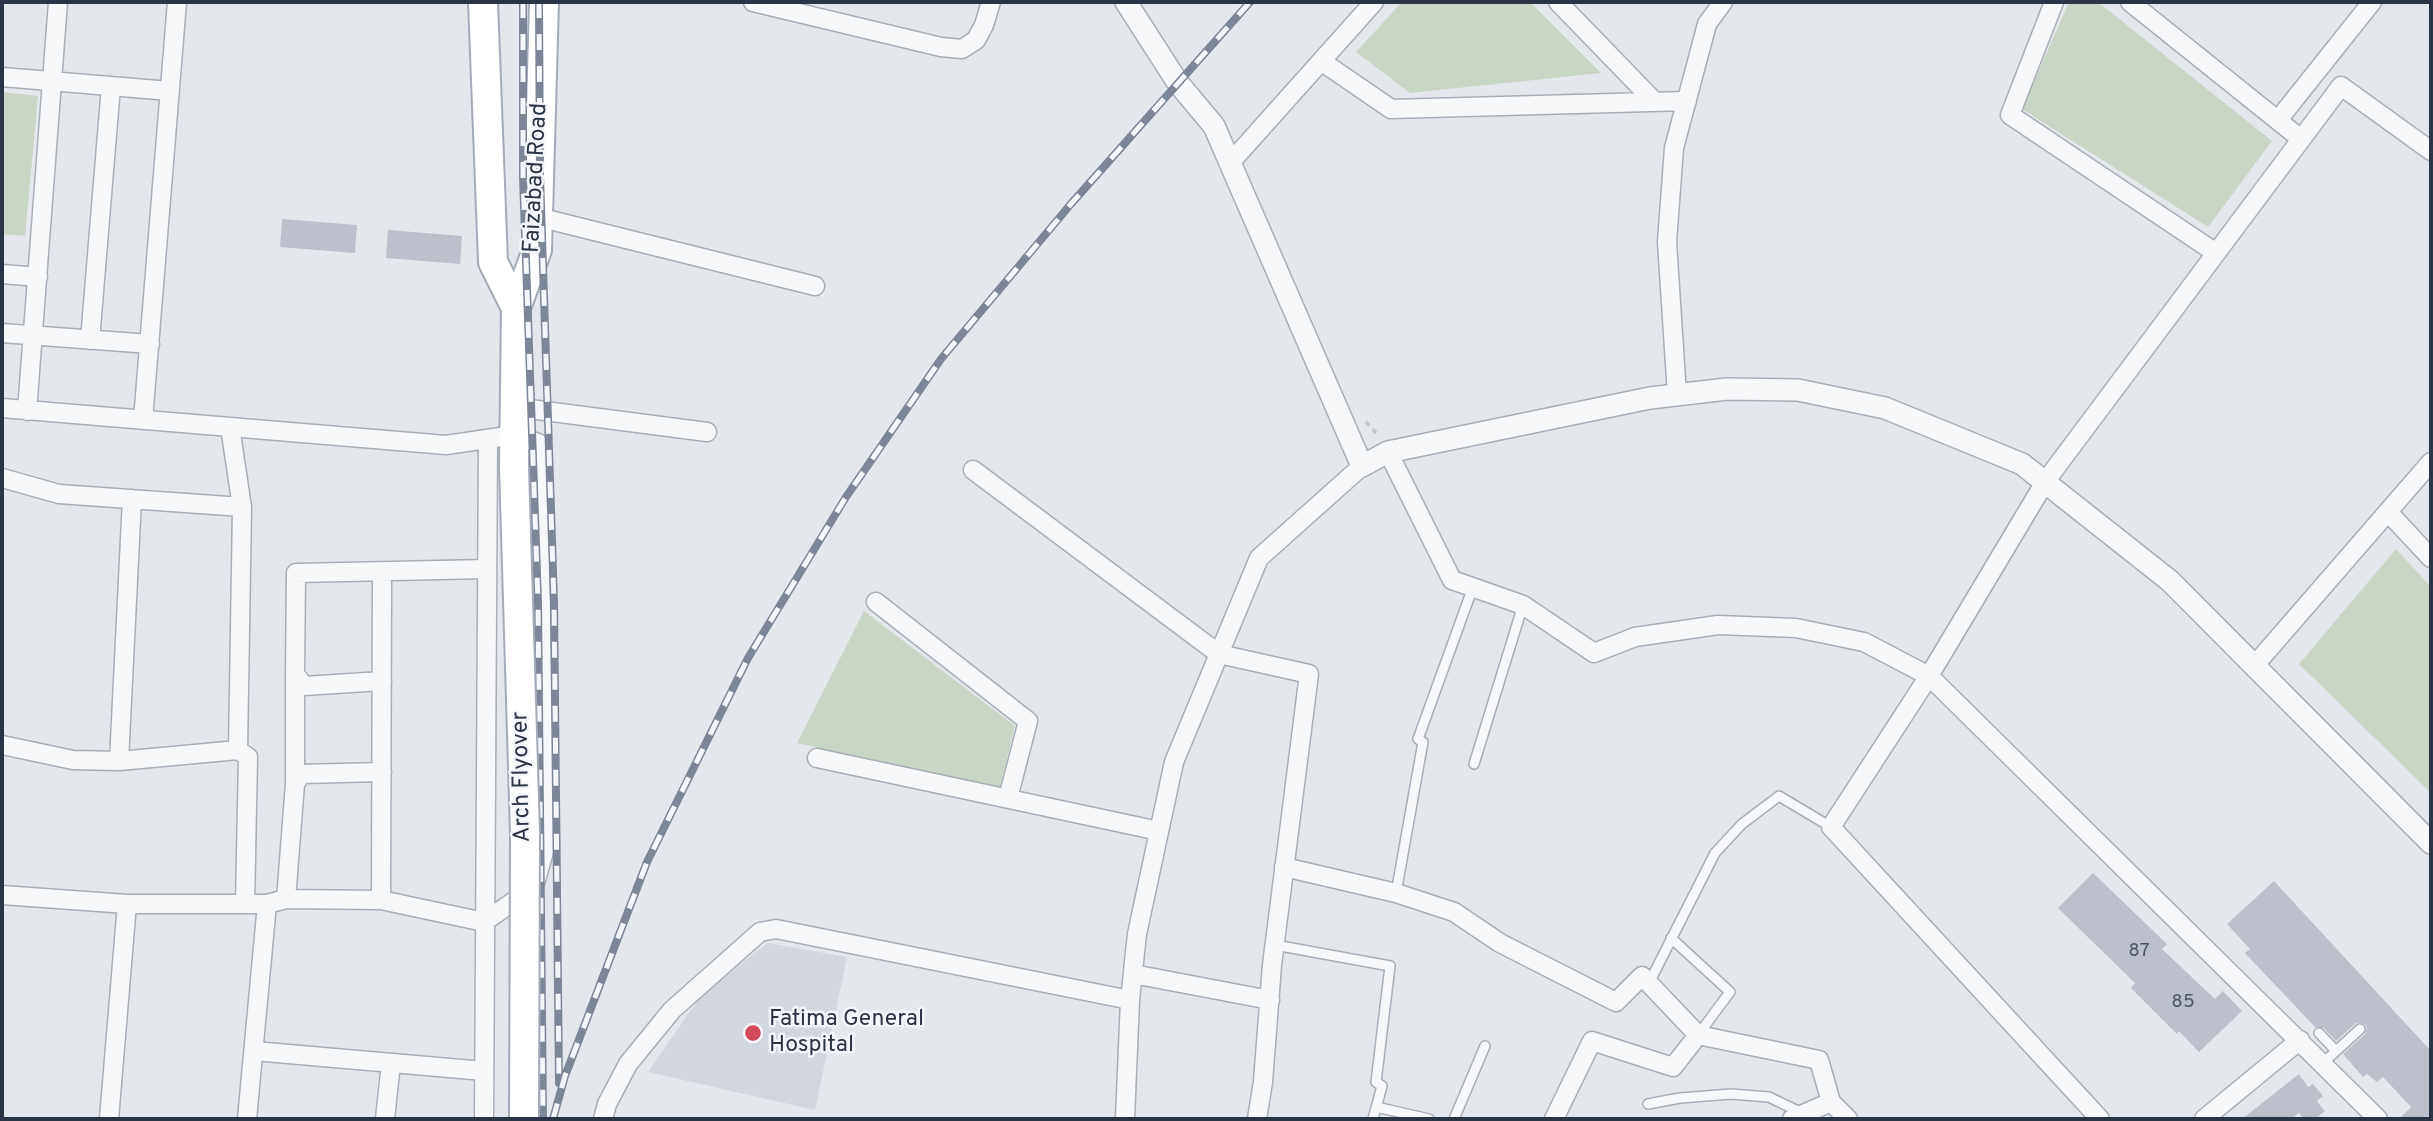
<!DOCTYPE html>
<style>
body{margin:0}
#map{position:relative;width:2433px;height:1121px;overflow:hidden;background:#e4e7ec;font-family:Overpass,sans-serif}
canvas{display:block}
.frame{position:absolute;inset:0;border:4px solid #2b3445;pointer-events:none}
</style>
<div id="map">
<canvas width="2433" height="1121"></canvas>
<div class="frame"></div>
</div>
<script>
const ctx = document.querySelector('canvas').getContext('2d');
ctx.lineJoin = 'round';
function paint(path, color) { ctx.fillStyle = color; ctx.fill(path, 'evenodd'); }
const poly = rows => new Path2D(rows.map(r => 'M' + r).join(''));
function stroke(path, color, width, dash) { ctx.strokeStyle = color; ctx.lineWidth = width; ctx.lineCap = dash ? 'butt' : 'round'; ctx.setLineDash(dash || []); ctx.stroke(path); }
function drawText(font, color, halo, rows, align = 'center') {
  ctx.font = font + ' Overpass,sans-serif'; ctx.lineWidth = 5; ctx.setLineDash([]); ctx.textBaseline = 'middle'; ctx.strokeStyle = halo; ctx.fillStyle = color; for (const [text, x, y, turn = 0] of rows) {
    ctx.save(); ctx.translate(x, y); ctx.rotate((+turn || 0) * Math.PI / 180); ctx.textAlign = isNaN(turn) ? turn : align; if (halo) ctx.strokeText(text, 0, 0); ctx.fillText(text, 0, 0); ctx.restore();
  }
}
paint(poly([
 [768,943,847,957,815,1110,648,1072,702,994]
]), '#d2d6de');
paint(poly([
 [1402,2,1530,2,1601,73,1410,93,1356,52],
 [2069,2,2098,2,2272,141,2208,227,2022,109],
 [2,92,38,96,25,236,2,234],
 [2396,549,2431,587,2431,793,2299,664],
 [864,611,1015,726,999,791,797,743]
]), '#c9d6c5');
paint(poly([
 [282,219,357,225,355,253,280,247],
 [388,230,462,236,460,264,386,258],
 [2093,873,2167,944,2162,949,2215,999,2223,991,2242,1011,2199,1052,2179,1031,2177,1034,2131,988,2135,983,2058,908],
 [2274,881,2431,1051,2431,1119,2399,1119,2411,1107,2383,1077,2377,1082,2367,1074,2363,1077,2343,1054,2365,1034,2367,1028,2365,1024,2356,1023,2336,1041,2324,1028,2315,1027,2245,953,2250,949,2227,924],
 [2299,1074,2308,1087,2313,1084,2323,1096,2317,1101,2325,1111,2315,1119,2304,1119,2299,1113,2291,1119,2242,1119]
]), '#bbc0ca');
const service = poly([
 [1474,764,1523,605],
 [1396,893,1423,742,1418,739,1473,587],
 [1671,938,1730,992,1698,1035],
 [1275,945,1390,966,1376,1082,1382,1086,1373,1119],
 [1649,983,1715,853,1742,824,1779,796,1831,827],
 [2319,1033,2336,1051],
 [2323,1063,2360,1029],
 [1648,1104,1680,1098,1731,1094,1769,1097,1802,1113],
 [1376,1107,1429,1119],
 [1454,1119,1485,1046]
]);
const minor = poly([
 [753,2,941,47,962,49,976,40,984,25,991,2],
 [1558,2,1654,101],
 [2054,2,2010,115,2216,253],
 [2130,2,2301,139],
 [1321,61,1391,109,1687,101],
 [2,77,170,91],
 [2278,120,2372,2],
 [1230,163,1374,2],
 [538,217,815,286],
 [2,274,38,277],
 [2,333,150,344],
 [90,340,111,86],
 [1677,395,1667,242,1674,148,1707,24,1723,2],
 [514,407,707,432],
 [2,408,446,445,514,435,538,443,545,848,534,887,484,922,381,900,286,899,267,904,127,904,2,895],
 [27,411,58,2],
 [143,420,177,2],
 [230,427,242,507,238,750],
 [1388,452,1452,580,1523,605,1594,653,1635,637,1718,625,1796,628,1864,642,1929,676,2378,1119],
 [973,470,1219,654,1309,674,1272,965,1263,1082,1257,1119],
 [2,478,59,494,242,507],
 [2388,512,2431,558],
 [876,602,1028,721,1008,798],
 [2254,666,2431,462],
 [382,681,304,686,295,674,296,573,487,569],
 [2,745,73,760,119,761,238,750,248,757,245,904],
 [817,758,1159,831],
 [119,761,132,499],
 [295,784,295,674],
 [1284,867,1396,893,1454,912,1500,943,1616,1002,1642,976,1698,1035,1819,1060,1831,1102,1848,1119],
 [286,899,295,784,301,774,382,772],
 [381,900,382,572],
 [1133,974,1270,1000],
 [254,1051,484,1071],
 [109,1119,127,904],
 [247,1119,267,904],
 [385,1119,391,1063],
 [484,1119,488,439],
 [603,1119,607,1104,628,1064,672,1010,760,932,776,929,1130,1000],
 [1125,1119,1130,1000,1137,934,1174,762,1259,558,1362,466],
 [1554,1119,1592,1041,1673,1067,1698,1035],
 [1792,1119,1831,1102],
 [2100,1119,1831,827,1929,676,2045,482,2341,86,2431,151],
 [2204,1119,2300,1040]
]);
const tertiary = poly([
 [1126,2,1178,83,1214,126,1362,466,1388,452,1650,398,1727,389,1798,390,1885,408,2022,464,2170,581,2431,843]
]);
const primary = poly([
 [483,2,493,262,516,308],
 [514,467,516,308,537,250,544,2]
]);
stroke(service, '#a9aeb7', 12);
stroke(minor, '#a9aeb7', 21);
stroke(tertiary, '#a9aeb7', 24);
stroke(primary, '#a3abb8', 32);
stroke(poly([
 [1366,422,1377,434]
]), '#c2c5cb', 3.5, [5, 5]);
stroke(service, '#f7f8fa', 9);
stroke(minor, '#f7f8fa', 18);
stroke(tertiary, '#f7f8fa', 21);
stroke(primary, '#fff', 28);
const rail = poly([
 [523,2,523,176,538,602,543,1119],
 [539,2,540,176,554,602,559,1083],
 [553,1119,565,1076,647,862,748,658,846,497,941,359,1070,205,1250,2]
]);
stroke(rail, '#7d8696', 8);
stroke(rail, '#f4f6f9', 5, [16]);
const primaryBridge = poly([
 [514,467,525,833,524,1119]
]);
stroke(primaryBridge, '#a3abb8', 32, []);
stroke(primaryBridge, '#fff', 28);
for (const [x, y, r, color] of [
 [753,1033,9,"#d1495b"]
]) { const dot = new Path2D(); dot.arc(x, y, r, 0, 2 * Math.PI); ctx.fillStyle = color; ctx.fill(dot); stroke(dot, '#f4f6f9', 2.5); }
drawText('19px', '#4f5766', null, [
 ["87",2139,952],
 ["85",2183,1003]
]);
drawText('23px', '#2b3445', '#f4f6f9', [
 ["Faizabad Road",537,178,-87],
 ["Arch Flyover",523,777,-91]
]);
drawText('23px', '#2b3445', '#f4f6f9', [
 ["Fatima General",769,1020],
 ["Hospital",769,1046]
], 'left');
</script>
